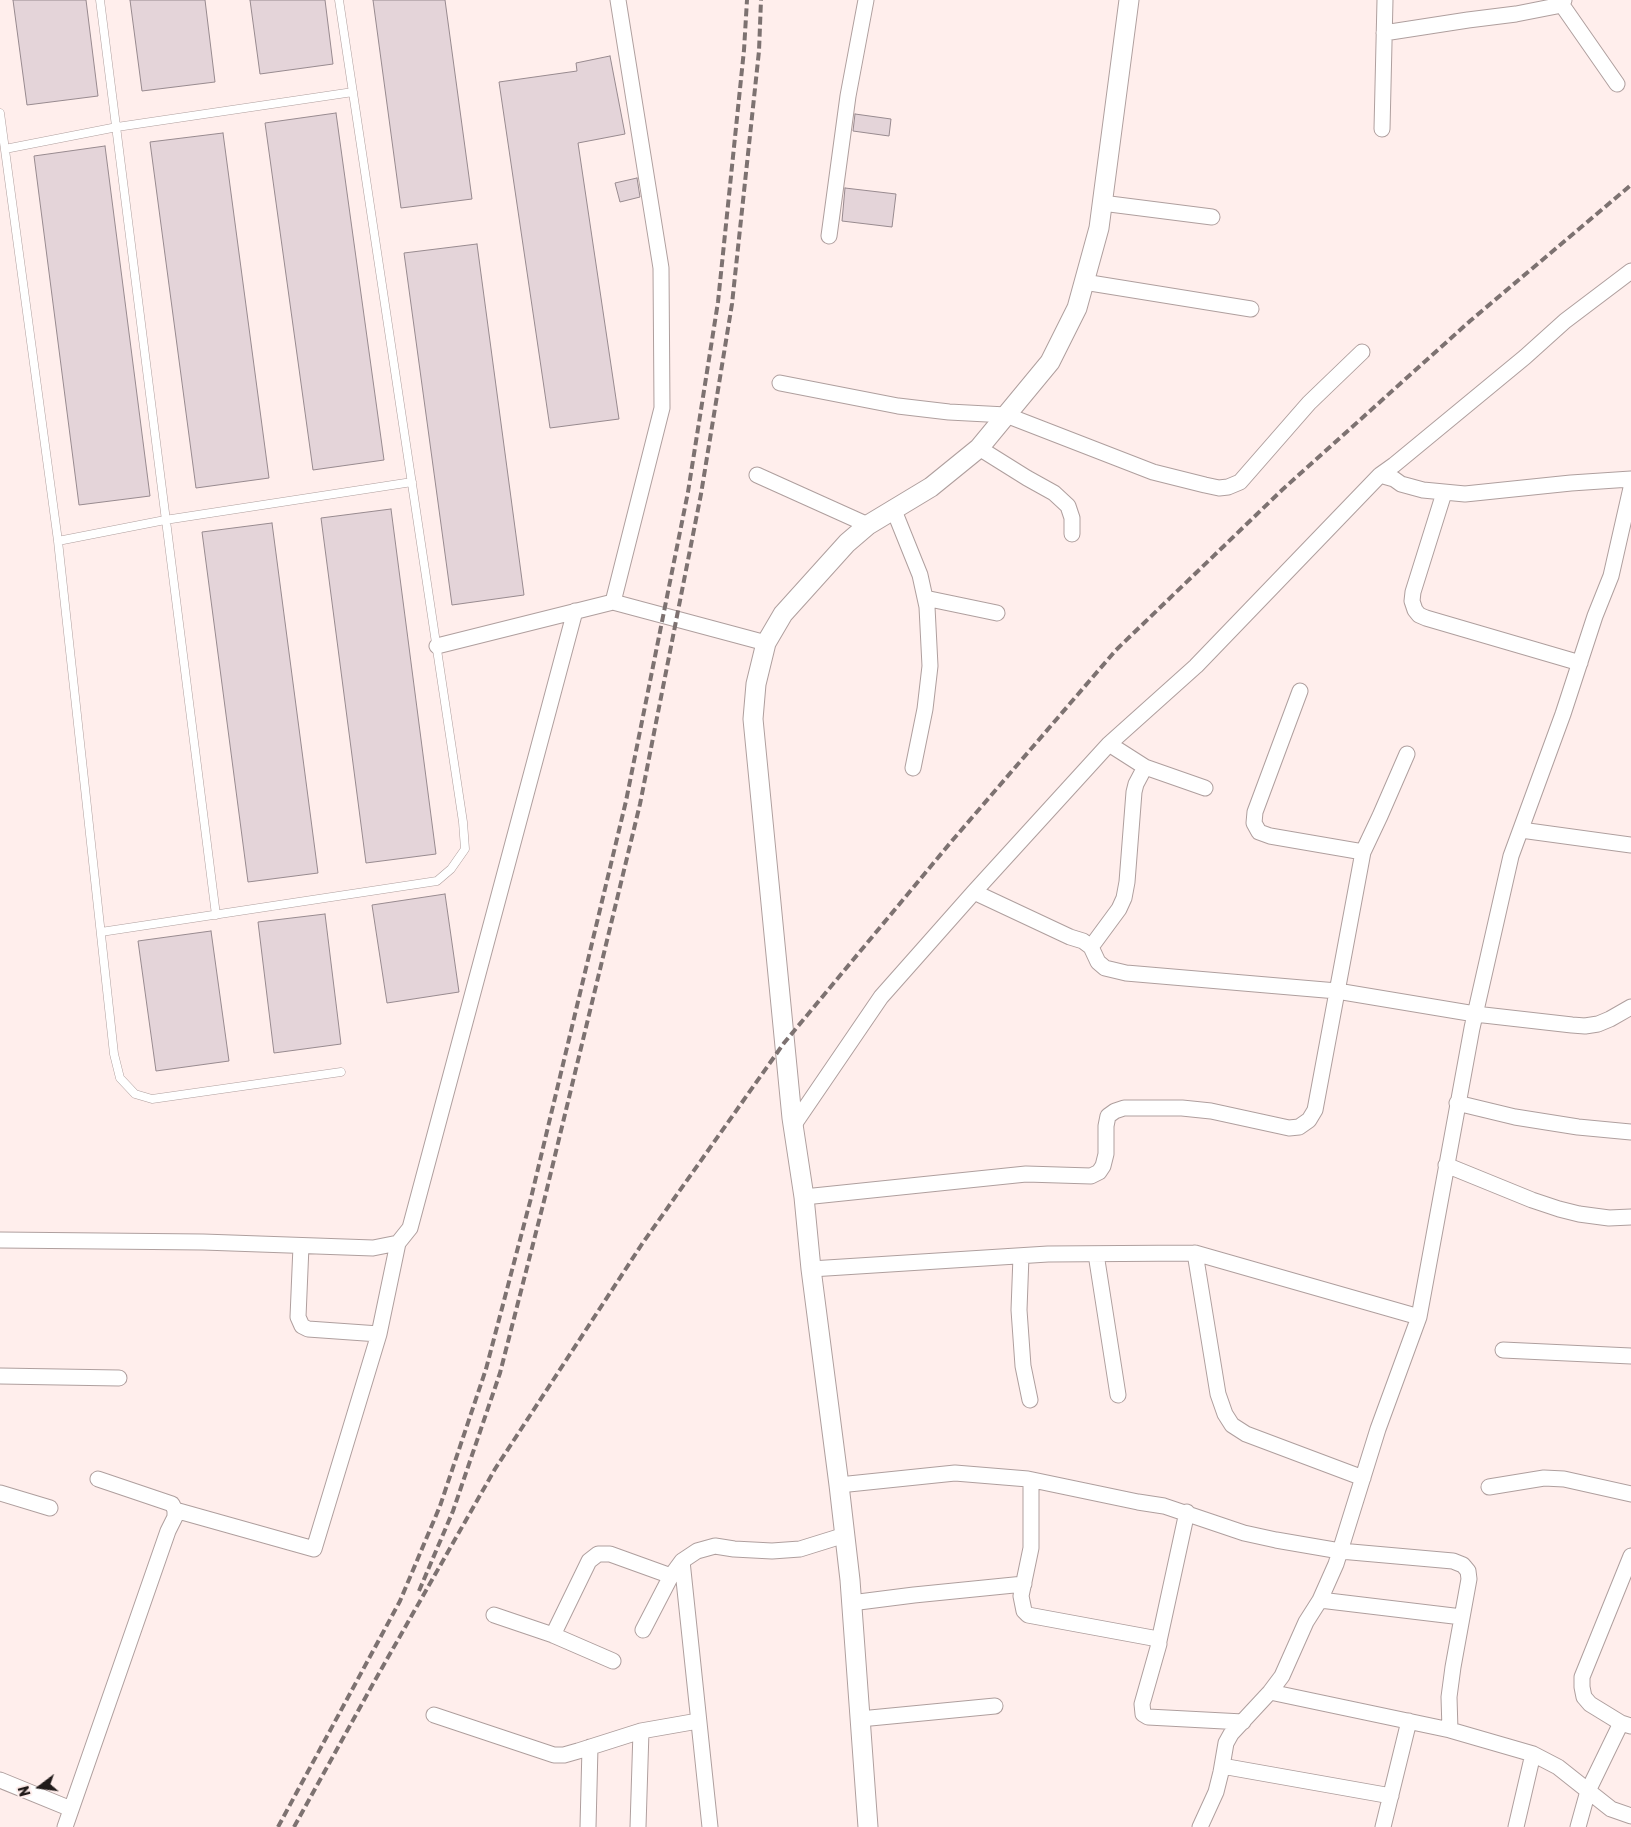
<!DOCTYPE html>
<style>
body{margin:0}
#map{position:relative;width:1631px;height:1827px;overflow:hidden;background:#ffeeec;font-family:Rubik,sans-serif}
canvas{display:block}
.north{position:absolute;left:15px;top:1762px;width:50px;height:50px;-webkit-text-stroke:4px #ffeeec;paint-order:stroke;rotate:255deg;font-size:14px;font-weight:700;line-height:20px;text-align:center;color:#211b1a}
.north::after{content:'';display:block;margin:auto;width:18px;height:22px;background:#211b1a;clip-path:polygon(50% 0,100% 100%,50% 72%,0 100%)}
</style>
<div id="map">
<canvas width="1631" height="1827"></canvas>
<div class="north">N</div>
</div>
<script>
const ctx = document.querySelector('canvas').getContext('2d');
ctx.lineJoin = 'round';
function paint(path, color) { ctx.fillStyle = color; ctx.fill(path, 'evenodd'); }
const poly = rows => new Path2D(rows.map(r => 'M' + r).join(''));
function stroke(path, color, width, dash) { ctx.strokeStyle = color; ctx.lineWidth = width; ctx.lineCap = dash ? 'butt' : 'round'; ctx.setLineDash(dash || []); ctx.stroke(path); }
const building = poly([
 [13,0,86,0,98,96,27,105,13,0],
 [130,0,205,0,215,82,142,91,130,0],
 [250,0,325,0,333,64,260,74,250,0],
 [373,0,445,0,472,199,401,208,373,0],
 [610,56,625,134,578,143,619,419,550,428,499,82,577,71,576,63,610,56],
 [336,113,384,460,313,470,265,123,336,113],
 [855,114,891,119,889,136,853,131,855,114],
 [223,133,269,478,196,488,150,142,223,133],
 [105,146,150,496,79,505,34,156,105,146],
 [637,178,640,197,620,202,615,183,637,178],
 [845,188,896,194,892,227,842,221,845,188],
 [477,244,524,595,452,605,404,253,477,244],
 [391,509,436,854,366,863,321,518,391,509],
 [272,523,318,873,248,882,202,532,272,523],
 [445,894,459,992,387,1003,372,905,445,894],
 [325,914,341,1044,274,1053,258,922,325,914],
 [211,931,229,1061,156,1071,138,941,211,931]
]);
paint(building, '#e4d4d9');
stroke(building, '#988a8f', 1);
const service = poly([
 [100,0,216,915],
 [0,113,58,541,114,1054,120,1078,135,1094,152,1099,341,1072],
 [5,149,117,127,353,92],
 [58,541,165,520,412,482],
 [101,932,437,881,451,869,465,849,463,822,339,0]
]);
const minor = poly([
 [1562,5,1617,84],
 [1384,33,1468,20,1516,14,1562,5,1564,0],
 [1382,129,1385,0],
 [1102,203,1212,217],
 [829,236,848,96,866,0],
 [1631,271,1565,321,1525,357,1394,465,1380,475,1394,479,1401,484,1423,490,1465,494,1571,483,1631,479],
 [1084,282,1251,309],
 [780,383,898,406,949,412,1006,415,1153,472,1205,485,1219,488,1228,487,1240,482,1309,403,1362,352],
 [979,448,1027,478,1054,493,1068,506,1072,518,1072,534],
 [757,475,868,525],
 [1444,493,1413,592,1412,601,1415,610,1419,615,1426,618,1580,663],
 [893,508,920,575,927,607,930,666,925,709,913,768],
 [925,598,997,613],
 [613,602,662,408,661,268,618,0],
 [437,646,613,602,766,643],
 [1300,691,1255,812,1254,823,1259,832,1270,836,1363,852],
 [1109,744,1145,767,1205,788],
 [1521,830,1631,845],
 [974,892,1070,937,1083,941,1091,947,1098,962,1105,968,1126,973,1337,991,1475,1014,1572,1025,1585,1026,1598,1024,1610,1019,1631,1007],
 [1091,947,1119,909,1124,898,1127,882,1134,792,1136,784,1145,767],
 [1457,1103,1515,1117,1578,1127,1631,1132],
 [793,1126,881,997,974,892,1109,744,1196,666,1380,475],
 [1446,1165,1532,1200,1559,1209,1579,1214,1609,1218,1631,1217],
 [804,1197,1026,1174,1091,1176,1099,1172,1103,1166,1106,1154,1106,1126,1108,1116,1115,1111,1124,1108,1182,1108,1211,1111,1289,1128,1299,1127,1309,1120,1315,1110,1363,852,1380,816,1407,754],
 [0,1240,203,1242,373,1248,398,1243,410,1228,575,611],
 [301,1246,298,1317,302,1326,308,1329,379,1334],
 [1195,1253,1218,1394,1225,1414,1232,1425,1246,1434,1363,1478],
 [1096,1254,1118,1395],
 [1021,1256,1019,1310,1023,1366,1030,1400],
 [811,1269,1048,1254,1195,1253,1419,1317,1472,1028,1511,856,1563,714,1595,616,1611,576,1631,488],
 [1503,1350,1631,1356],
 [0,1376,119,1378],
 [1031,1480,1031,1548,1021,1596,1024,1611,1028,1615,1158,1639,1159,1644,1142,1704,1143,1714,1148,1717,1243,1722],
 [839,1485,955,1473,1028,1479,1138,1502,1164,1506,1244,1533,1276,1540,1340,1551,1453,1561,1463,1565,1468,1571,1469,1579,1453,1667,1449,1697,1450,1730],
 [1489,1487,1544,1478,1564,1479,1631,1494],
 [0,1493,50,1508],
 [175,1510,314,1549,379,1334,398,1243],
 [1631,1556,1582,1677,1582,1687,1584,1697,1590,1704,1621,1723,1631,1726],
 [682,1561,710,1827],
 [1320,1600,1462,1617],
 [851,1603,914,1595,1024,1584],
 [494,1615,553,1635,613,1661],
 [643,1630,671,1576,682,1561,697,1551,715,1546,734,1549,772,1551,800,1549,845,1535],
 [553,1635,589,1561,598,1554,610,1554,671,1576],
 [1159,1641,1187,1512],
 [1270,1692,1450,1730,1533,1754,1558,1767,1611,1809,1631,1816],
 [434,1715,554,1755,564,1755,578,1751,641,1731,698,1721],
 [860,1719,995,1706],
 [1222,1766,1391,1796],
 [0,1780,71,1809],
 [65,1827,168,1531,175,1517,175,1510,172,1504,98,1479],
 [588,1827,590,1747],
 [638,1827,641,1731],
 [1200,1827,1216,1792,1221,1772,1226,1743,1231,1734,1270,1692,1282,1676,1306,1622,1320,1600,1336,1564,1378,1429,1419,1317],
 [1383,1827,1409,1721],
 [1516,1827,1533,1754],
 [1578,1827,1588,1791,1621,1723]
]);
const tertiary = poly([
 [868,1827,850,1580,839,1485,811,1269,804,1197,792,1118,753,719,756,684,766,643,783,614,847,543,868,525,931,487,979,448,1050,362,1077,308,1099,228,1129,0]
]);
stroke(service, '#af9f9e', 9);
stroke(minor, '#af9f9e', 17);
stroke(tertiary, '#af9f9e', 21);
stroke(service, '#fff', 8);
stroke(minor, '#fff', 15);
stroke(tertiary, '#fff', 19);
stroke(poly([
 [419,1591,453,1511,500,1373,544,1201,640,804,701,494,732,304,759,51,761,0],
 [278,1827,400,1601,440,1506,486,1369,531,1198,626,801,688,492,718,302,744,50,747,0],
 [294,1827,374,1682,495,1469,642,1244,784,1043,951,842,1116,650,1282,490,1470,321,1631,185]
]), '#7d7271', 4, [8, 4]);
</script>
